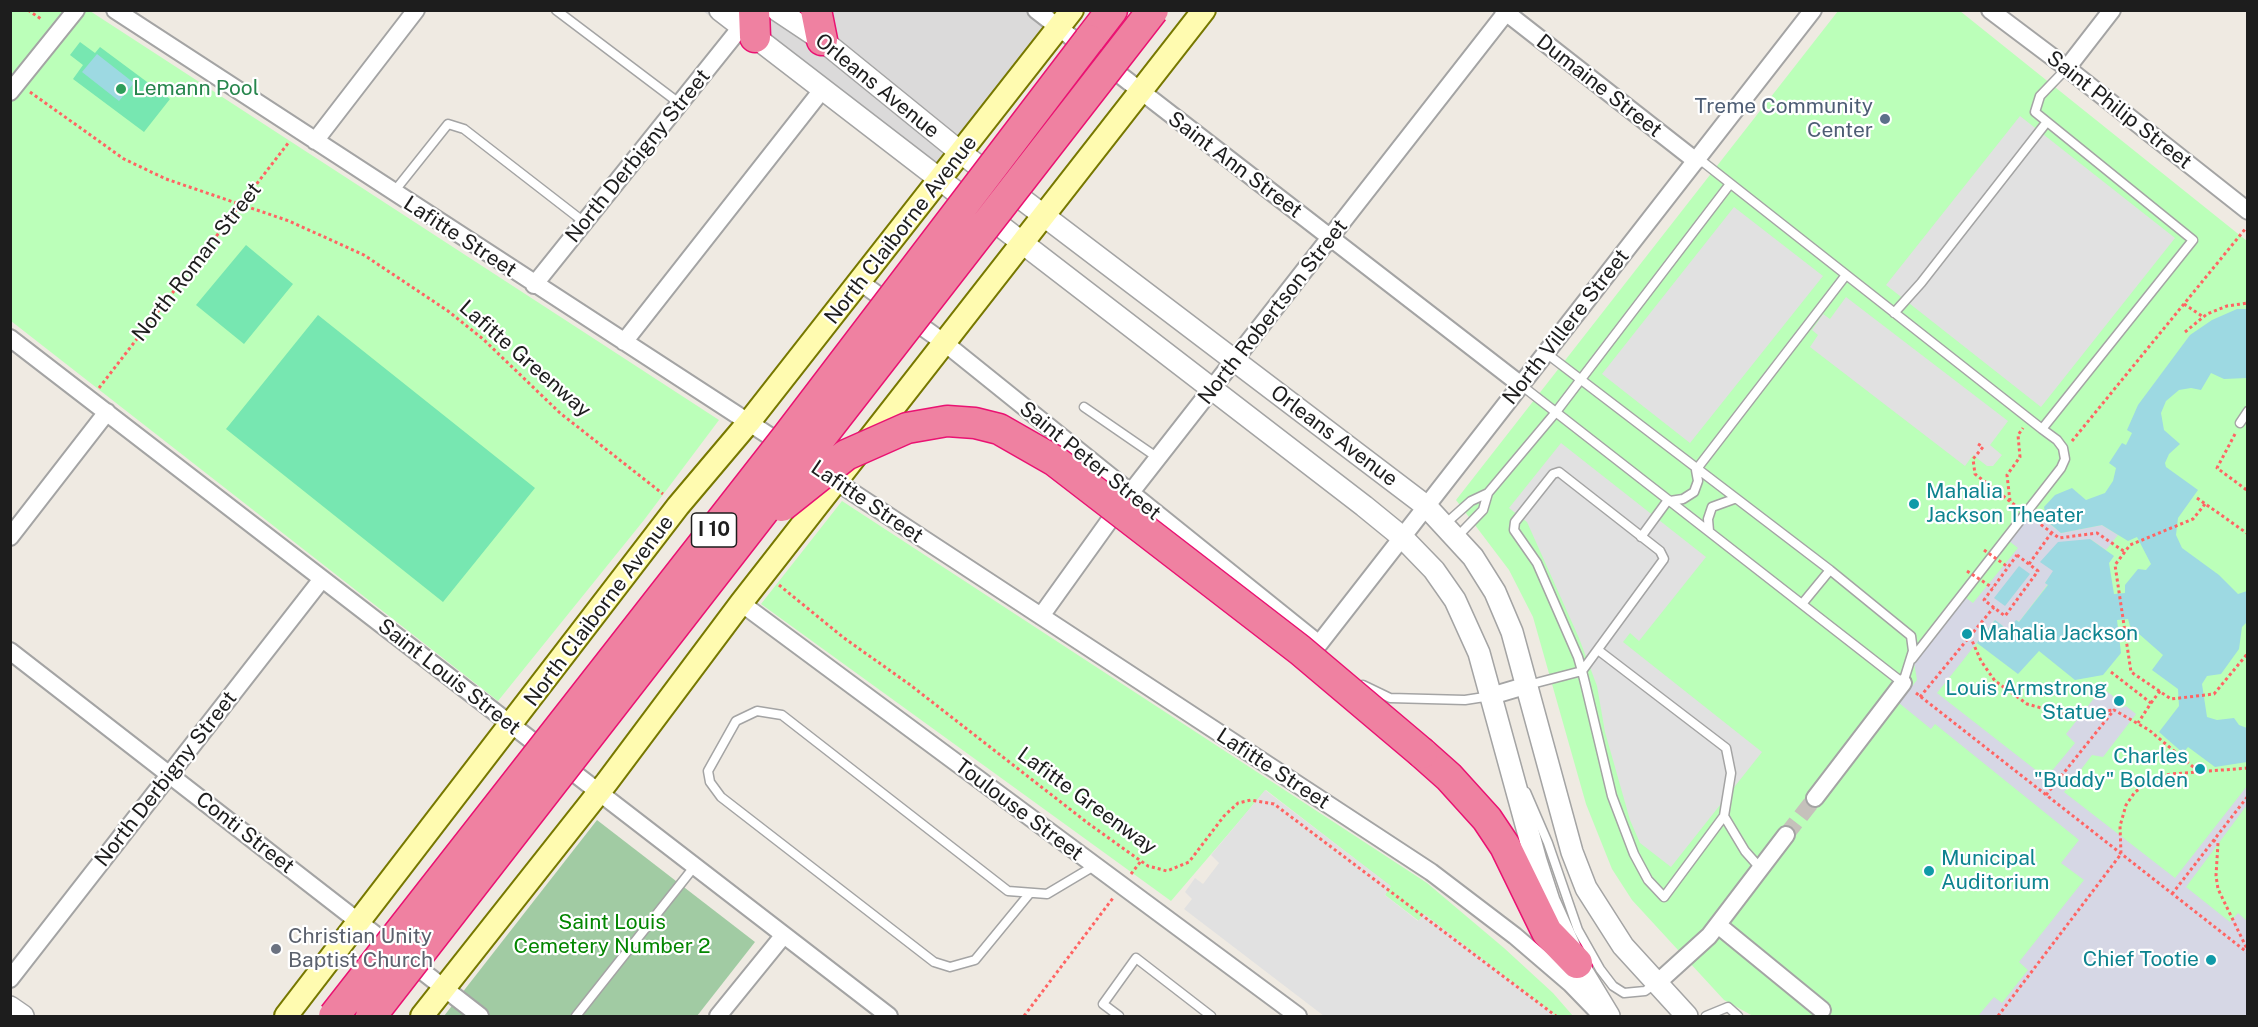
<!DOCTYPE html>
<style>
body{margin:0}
#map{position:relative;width:2258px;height:1027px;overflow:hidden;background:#efeae2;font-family:"Public Sans",sans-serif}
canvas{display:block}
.frame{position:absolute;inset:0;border:12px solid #1d1d1d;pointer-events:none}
</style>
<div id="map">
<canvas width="2258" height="1027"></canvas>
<div class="frame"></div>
</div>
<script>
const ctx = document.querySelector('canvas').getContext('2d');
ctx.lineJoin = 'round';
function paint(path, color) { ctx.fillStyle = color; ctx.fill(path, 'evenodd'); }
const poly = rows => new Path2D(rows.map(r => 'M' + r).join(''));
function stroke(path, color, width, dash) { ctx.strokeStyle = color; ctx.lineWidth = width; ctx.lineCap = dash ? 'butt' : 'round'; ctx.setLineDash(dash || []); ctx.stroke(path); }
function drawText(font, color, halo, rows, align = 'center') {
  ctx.font = font + ' "Public Sans",sans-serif'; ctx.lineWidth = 4.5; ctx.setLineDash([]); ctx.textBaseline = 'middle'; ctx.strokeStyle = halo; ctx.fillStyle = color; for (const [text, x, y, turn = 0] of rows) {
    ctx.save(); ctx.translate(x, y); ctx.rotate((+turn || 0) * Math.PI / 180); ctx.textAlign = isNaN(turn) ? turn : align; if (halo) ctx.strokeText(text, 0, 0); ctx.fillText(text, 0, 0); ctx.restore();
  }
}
paint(poly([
 [703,11,1082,11,941,191]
]), '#dbdada');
paint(poly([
 [597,820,755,942,697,1016,444,1016]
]), '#a1cba3');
paint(poly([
 [10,11,90,11,719,420,644,520,498,701,11,321],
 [1838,11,1960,11,2247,241,2247,1016,1753,1016,1724,1000,1632,900,1612,869,1586,804,1533,617,1509,570,1456,500],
 [842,501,1427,883,1504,948,1553,993,1573,1016,1556,1016,1424,914,1419,921,1385,895,1390,886,1266,790,1171,901,761,604]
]), '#bbffb9');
paint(poly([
 [80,42,95,53,100,47,170,99,144,132,73,79,83,65,70,55],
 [246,245,293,284,244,344,196,305],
 [318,315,535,488,443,602,226,429]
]), '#77e7b1');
paint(poly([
 [2020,116,2175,238,2041,407,1886,285],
 [1734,207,1823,276,1690,443,1602,374],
 [1846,297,2008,421,1990,445,2002,455,1993,466,1987,466,1973,455,1965,466,1810,347,1818,335,1812,330,1823,314,1830,319],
 [1561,443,1706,557,1639,641,1630,633,1623,642,1762,752,1671,867,1640,843,1630,820,1605,732,1597,686,1579,638,1527,522,1509,508],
 [1265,790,1391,886,1385,895,1418,921,1424,914,1556,1016,1324,1016,1184,909,1192,899,1185,892,1195,878,1203,884,1219,863,1211,855]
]), '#e1e1e1');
paint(poly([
 [2033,510,2061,533,2102,525,2118,535,2106,550,2090,539,2053,572,2045,583,2048,584,2019,622,2017,620,2008,630,1995,620,1937,693,2046,778,2075,743,2066,734,2102,688,2113,696,2114,706,2121,708,2126,706,2136,714,2103,757,2092,755,2064,792,2175,878,2247,786,2247,805,2186,887,2230,922,2238,913,2247,921,2247,1016,1978,1016,1994,997,2002,1003,2028,970,2019,962,2084,880,2061,863,2079,840,1935,724,1931,729,1899,703,1917,680,1914,663,1966,598,1973,603,2018,548,2009,541]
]), '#d6d7e5');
paint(poly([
 [97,54,134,83,119,101,82,72],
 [2237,309,2247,309,2247,378,2224,379,2211,373,2201,390,2191,388,2179,390,2166,401,2161,413,2164,430,2180,444,2169,454,2165,463,2166,467,2198,490,2178,518,2176,535,2182,548,2219,575,2238,594,2247,591,2247,622,2242,627,2239,649,2221,674,2207,676,2202,684,2207,717,2217,720,2234,718,2239,725,2247,728,2247,762,2215,767,2188,747,2183,753,2159,732,2179,706,2178,689,2152,670,2163,655,2130,626,2128,619,2117,620,2121,653,2103,675,2075,680,2039,651,2018,674,1977,643,1995,620,2008,630,2016,620,2019,622,2048,585,2045,583,2053,571,2040,562,2058,542,2090,539,2114,556,2109,563,2114,594,2125,593,2125,585,2138,569,2146,570,2151,564,2137,537,2128,541,2102,525,2061,533,2047,521,2044,507,2055,495,2072,488,2086,500,2105,493,2113,481,2116,468,2109,463,2122,443,2126,445,2132,433,2127,430,2138,405,2190,335,2212,320],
 [2019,566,2030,574,2005,606,1994,598]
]), '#9dd9e2');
stroke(poly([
 [1786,835,1815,798]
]), '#c5c1bb', 16, [16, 8]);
const service = poly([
 [556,10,679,103],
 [1698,158,2042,429,2193,240,2035,112,2040,96,2067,68],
 [393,193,448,124,464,129,584,222],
 [1894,313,1921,283,2046,123],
 [1521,385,1903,683,1913,651,1911,636,1830,570,1546,353],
 [1084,407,1158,458],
 [2240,423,2248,411],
 [1670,501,1683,499,1694,492,1698,481,1696,470,1846,275],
 [1444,525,1471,501,1488,493],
 [1709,531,1708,519,1712,507,1734,499],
 [1641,537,1668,500],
 [1456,538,1483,510,1488,493,1556,412,1730,184],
 [1802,604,1830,570],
 [1598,650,1726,748,1731,773,1724,816],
 [1912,659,2061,468,2065,459,2063,448,2057,440,2042,429],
 [1363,685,1390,698,1465,700,1491,696],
 [1528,685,1582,671,1664,559,1660,551,1559,472,1553,474,1515,522,1514,530,1537,563,1578,657,1582,671,1586,687,1612,796,1634,854,1648,880,1664,897,1724,816,1745,851,1761,869],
 [1526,792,1548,843,1578,930,1600,969,1613,986,1624,993,1645,991,1655,984],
 [1030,893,975,960,950,967,934,962,721,797,710,782,708,771,736,721,757,711,782,715,1008,891,1047,894,1094,866],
 [576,1016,694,867],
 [1119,1016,1103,1004,1136,958,1211,1016],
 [1706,1016,1728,1007,1738,1016]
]);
const minor = poly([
 [115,10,788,448],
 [1036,10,1521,385],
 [1503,10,1696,161],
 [1990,10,2067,68,2248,211],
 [2067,68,2112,10],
 [10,92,76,10],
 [315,141,416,10],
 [860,282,946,344,1319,644,1813,10],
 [534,285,741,27],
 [10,338,889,1016],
 [624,342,822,90],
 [826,475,1431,872,1515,936,1571,984,1602,1016],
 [10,537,107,412],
 [741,603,1298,1016],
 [1041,616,1117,510,1508,10],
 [10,651,480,1016],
 [1491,696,1528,685],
 [1815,798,1903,683],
 [1718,925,1822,1010],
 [10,979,322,579],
 [1656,984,1709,936,1786,835],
 [718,1016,783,936]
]);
const tertiary = poly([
 [720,10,1364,506,1402,537,1434,570,1455,600,1479,653,1536,861,1549,901,1577,963,1609,1016],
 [777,10,822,40,960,152,1426,506,1473,557,1495,592,1512,632,1572,852,1586,888,1623,946,1687,1016],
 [10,1007,23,1016]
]);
const secondary = poly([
 [286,1016,678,506,749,422,1072,10],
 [422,1016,607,782,741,603,1204,10]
]);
const motorway = poly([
 [754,10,755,37],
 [816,10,822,40],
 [1089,40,1112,10],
 [1422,753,1449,777,1487,819,1505,846,1547,932,1577,963]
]);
stroke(service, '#a4a4a4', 11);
stroke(minor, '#a4a4a4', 20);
stroke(tertiary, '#a4a4a4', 24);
stroke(secondary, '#777800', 26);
stroke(motorway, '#ea1272', 33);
stroke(poly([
 [28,10,41,19],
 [30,92,124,159,166,179,289,221,364,255,448,311,483,339,560,413,663,494],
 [2184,304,2202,316],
 [2185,332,2207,314,2227,306,2248,303],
 [99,388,289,142],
 [2235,434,2217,468,2248,491],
 [2072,441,2246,228],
 [1978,444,1983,447,1973,459,1975,474,2016,506],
 [2197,498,2248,534],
 [2010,501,2007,475,2020,457,2018,435,2023,428],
 [2205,504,2193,519,2130,545,2115,565,2131,672,2171,699,2214,694,2248,653],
 [2036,521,2059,538,2097,533,2125,552],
 [2017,555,2038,571,2005,616,1984,600,2017,555],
 [2029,564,2052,532],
 [779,585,844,638,909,684,1089,824,1148,866,1167,871,1189,862,1224,816,1238,803,1251,800,1274,804,1556,1016],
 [1970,636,1981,661,1995,681,2027,704,2063,714,2114,710],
 [2111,672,2151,703,2138,723],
 [1916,693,2248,953],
 [1920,697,1994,607],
 [2151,703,2160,691],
 [2046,795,2114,710,2149,730,2198,771],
 [2213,840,2218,843,2216,876,2218,889,2248,951],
 [1131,874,1141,861],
 [2172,894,2248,796],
 [1024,1016,1113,898],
 [1998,1016,2121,854,2120,826,2126,805,2135,792,2155,778,2171,774,2248,768]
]), '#ff6463', 3, [3, 3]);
stroke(service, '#fff', 8);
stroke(minor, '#fff', 16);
stroke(tertiary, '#fff', 21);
stroke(secondary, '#fffbb0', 22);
stroke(motorway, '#ef81a1', 30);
const motorwayBridge = poly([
 [782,506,846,455,907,428,947,421,975,423,999,429,1055,461,1300,650,1422,753],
 [334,1016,786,438,1089,40],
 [371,1016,1153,10]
]);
stroke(motorwayBridge, '#ea1272', 33, []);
stroke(poly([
 [1984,550,2008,567],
 [1967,571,1993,588]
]), '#ff6463', 3, [3, 3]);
stroke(motorwayBridge, '#ef81a1', 30);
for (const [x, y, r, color] of [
 [121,89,6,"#2e9e5b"],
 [1885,119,6,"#5c6f8a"],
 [1914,504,6,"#0f9aa8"],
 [1967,634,6,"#0f9aa8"],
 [2119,701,6,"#0f9aa8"],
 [2200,769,6,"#0f9aa8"],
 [1929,871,6,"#0f9aa8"],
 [276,949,6,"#6b7280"],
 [2211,960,6,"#0f9aa8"]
]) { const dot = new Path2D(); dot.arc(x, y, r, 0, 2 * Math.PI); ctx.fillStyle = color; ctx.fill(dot); stroke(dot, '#fff', 2); }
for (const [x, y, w] of [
 [714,530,45]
]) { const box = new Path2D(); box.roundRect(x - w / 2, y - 17, w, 34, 4.5); ctx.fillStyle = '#fff'; ctx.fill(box); stroke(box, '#1d1d1d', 1.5); }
drawText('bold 20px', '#1d1d1d', null, [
 ["I 10",714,530]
]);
drawText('21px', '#1d1d1d', '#fff', [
 ["Orleans Avenue",877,86,39],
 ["Dumaine Street",1599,86,38],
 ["Saint Philip Street",2119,110,38],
 ["North Derbigny Street",638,156,-51],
 ["Saint Ann Street",1235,165,37],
 ["North Claiborne Avenue",901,230,-52],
 ["Lafitte Street",460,237,33],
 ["North Roman Street",197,262,-52],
 ["North Robertson Street",1273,312,-52],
 ["North Villere Street",1566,327,-52],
 ["Lafitte Greenway",525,359,41],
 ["Orleans Avenue",1334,436,37],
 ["Saint Peter Street",1090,461,39],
 ["Lafitte Street",867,502,34],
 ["North Claiborne Avenue",599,611,-53],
 ["Saint Louis Street",449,677,38],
 ["Lafitte Street",1273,769,33],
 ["North Derbigny Street",166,779,-52],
 ["Lafitte Greenway",1087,801,36],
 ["Toulouse Street",1019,810,37],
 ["Conti Street",245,833,38]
]);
drawText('21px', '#27864d', '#fff', [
 ["Lemann Pool",133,89]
], 'left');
drawText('21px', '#4e5e75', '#fff', [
 ["Treme Community",1873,107],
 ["Center",1873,131]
], 'right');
drawText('21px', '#0d838f', '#fff', [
 ["Mahalia",1926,492],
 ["Jackson Theater",1926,516],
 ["Mahalia Jackson",1979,634],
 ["Louis Armstrong",2107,689,"right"],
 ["Statue",2107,713,"right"],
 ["Charles",2188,757,"right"],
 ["\"Buddy\" Bolden",2188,781,"right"],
 ["Municipal",1941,859],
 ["Auditorium",1941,883],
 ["Chief Tootie",2199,960,"right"]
], 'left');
drawText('21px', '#038600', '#fff', [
 ["Saint Louis",612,923],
 ["Cemetery Number 2",612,947]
]);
drawText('21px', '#5b616d', '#fff', [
 ["Christian Unity",288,937],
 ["Baptist Church",288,961]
], 'left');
</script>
